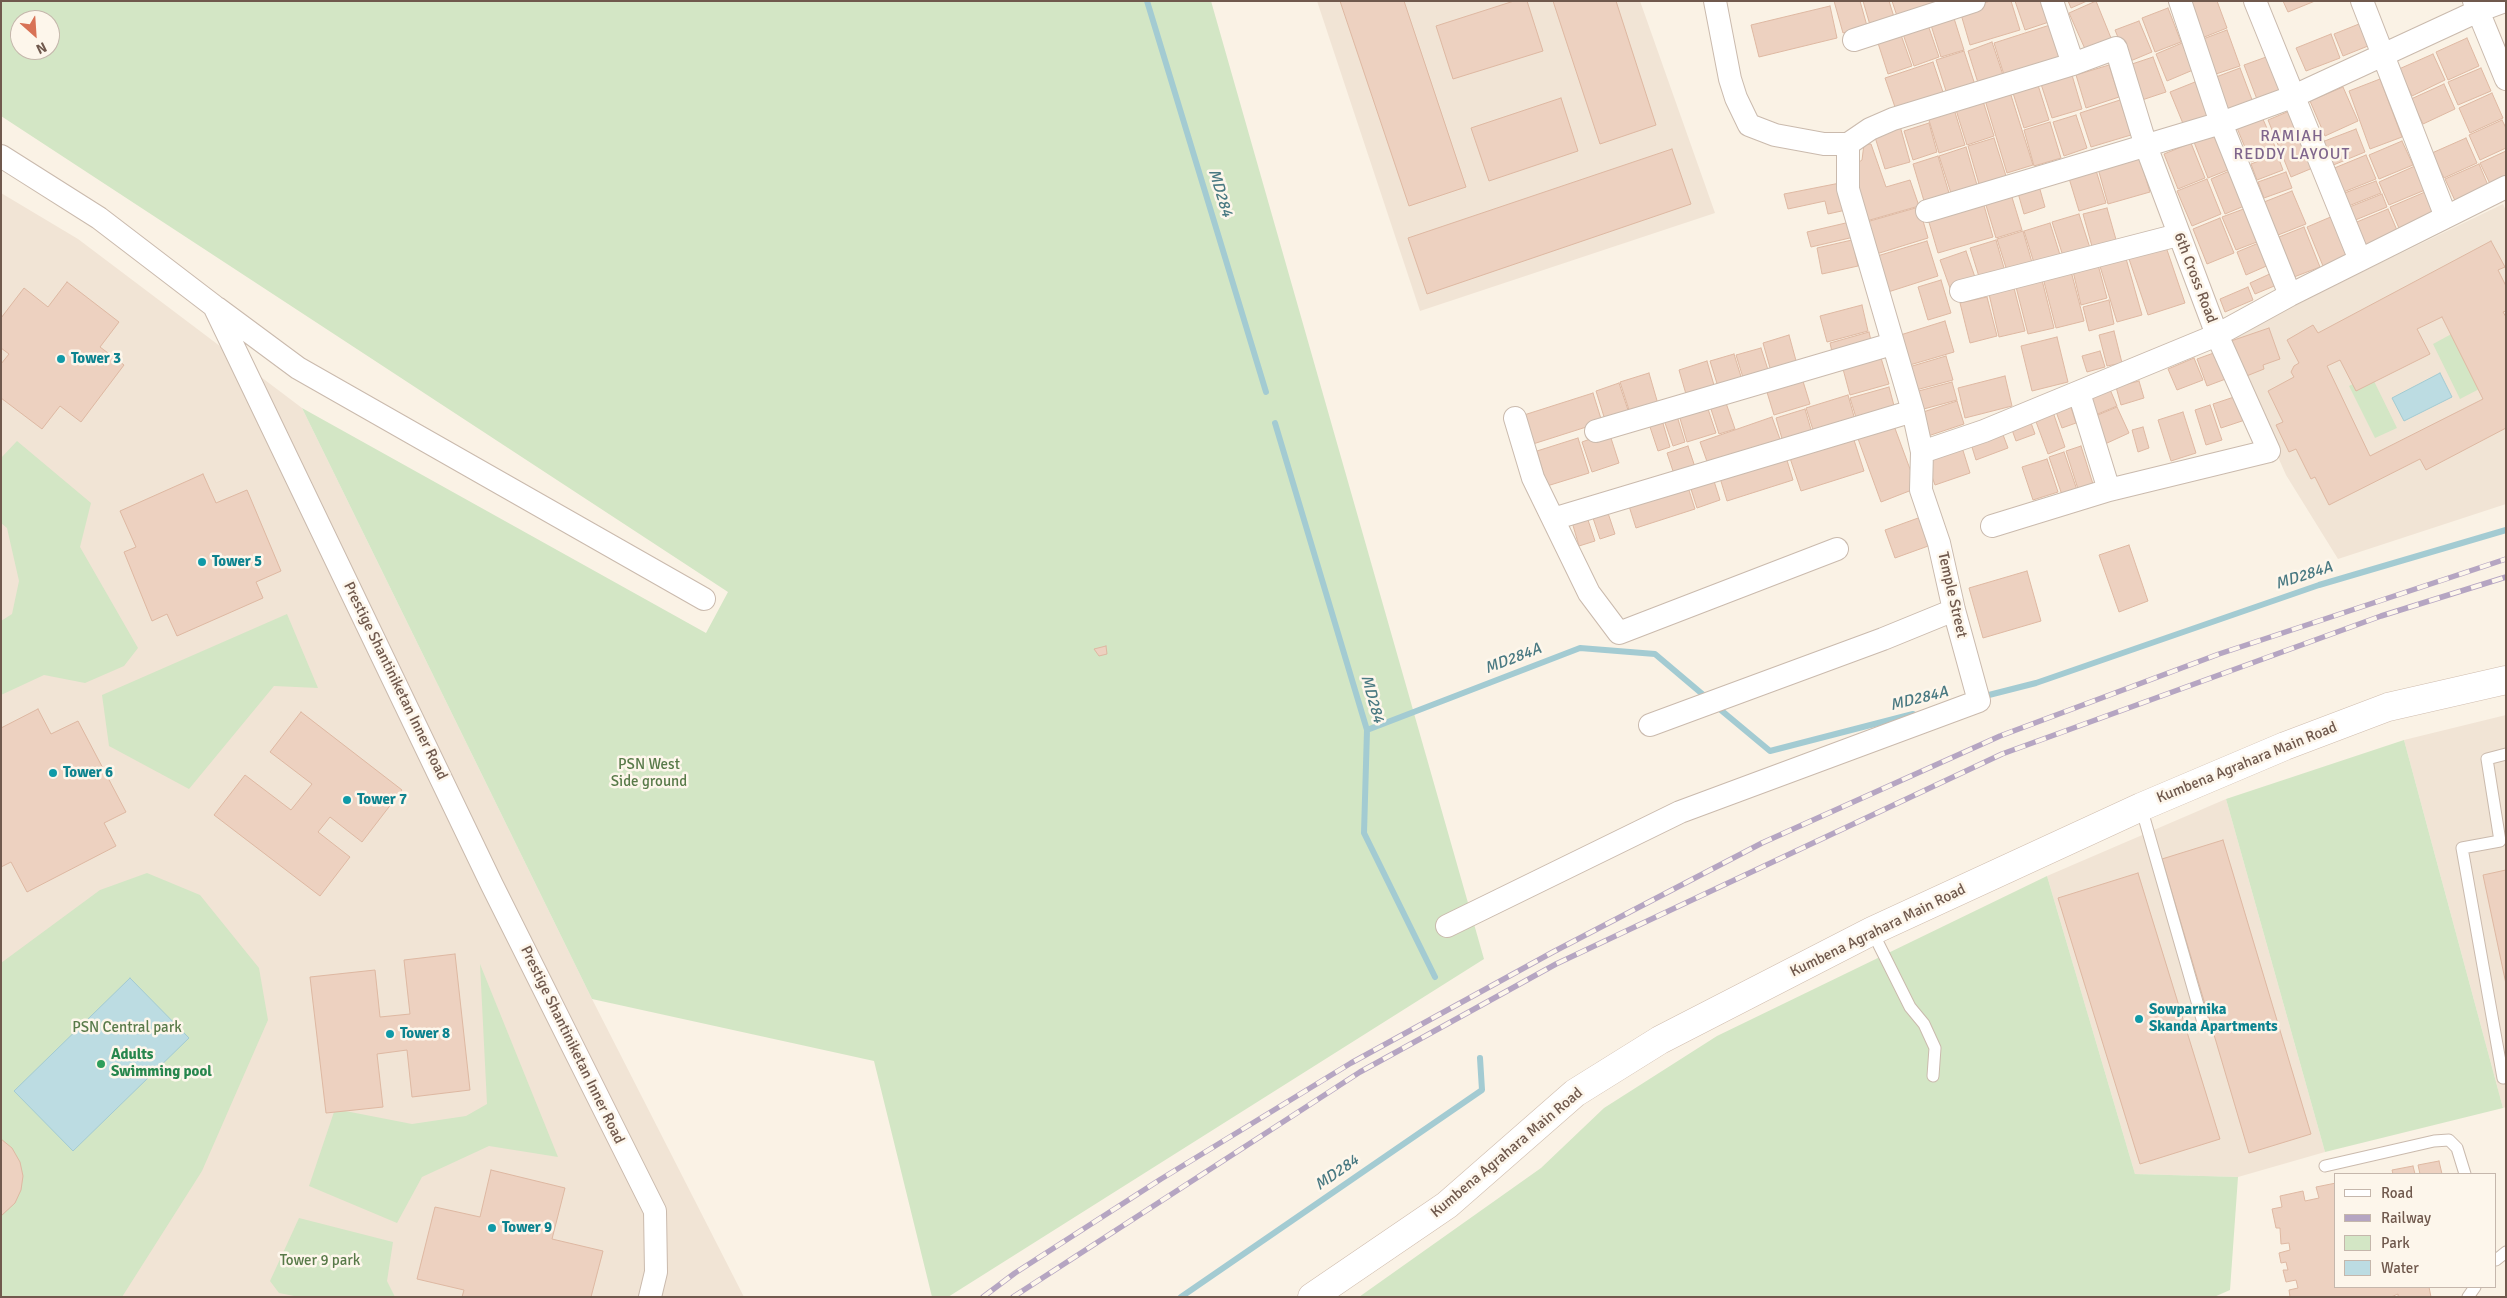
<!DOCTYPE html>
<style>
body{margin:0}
#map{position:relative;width:2507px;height:1298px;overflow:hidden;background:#faf2e5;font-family:Signika,sans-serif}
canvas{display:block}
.frame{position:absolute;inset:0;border:2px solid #70594d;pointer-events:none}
.legend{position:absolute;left:2334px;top:1173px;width:162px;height:115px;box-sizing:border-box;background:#fdf6eb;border:1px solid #c5b7ac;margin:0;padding:6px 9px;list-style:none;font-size:15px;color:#70594d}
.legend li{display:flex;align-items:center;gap:10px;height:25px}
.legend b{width:25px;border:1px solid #c5b7ac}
.north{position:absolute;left:10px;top:10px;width:50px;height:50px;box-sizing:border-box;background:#fdf6eb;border:1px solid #c5b7ac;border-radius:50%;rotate:154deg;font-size:14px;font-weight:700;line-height:20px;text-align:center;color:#70594d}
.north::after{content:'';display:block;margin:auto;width:18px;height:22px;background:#d87256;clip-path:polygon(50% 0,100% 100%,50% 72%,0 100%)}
</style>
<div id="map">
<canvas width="2507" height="1298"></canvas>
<div class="frame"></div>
<ul class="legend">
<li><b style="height:6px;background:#fff"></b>Road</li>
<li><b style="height:6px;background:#b5a5c2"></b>Railway</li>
<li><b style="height:14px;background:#d3e6c5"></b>Park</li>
<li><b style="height:14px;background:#bcdce2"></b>Water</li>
</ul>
<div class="north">N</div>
</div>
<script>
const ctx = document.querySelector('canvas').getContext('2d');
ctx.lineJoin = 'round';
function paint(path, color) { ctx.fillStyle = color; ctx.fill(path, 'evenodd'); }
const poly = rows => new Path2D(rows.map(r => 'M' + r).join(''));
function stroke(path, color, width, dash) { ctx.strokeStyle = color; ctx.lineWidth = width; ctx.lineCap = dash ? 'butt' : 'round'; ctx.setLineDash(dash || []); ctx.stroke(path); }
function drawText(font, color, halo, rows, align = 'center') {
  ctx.font = font + ' Signika,sans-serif'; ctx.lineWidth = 5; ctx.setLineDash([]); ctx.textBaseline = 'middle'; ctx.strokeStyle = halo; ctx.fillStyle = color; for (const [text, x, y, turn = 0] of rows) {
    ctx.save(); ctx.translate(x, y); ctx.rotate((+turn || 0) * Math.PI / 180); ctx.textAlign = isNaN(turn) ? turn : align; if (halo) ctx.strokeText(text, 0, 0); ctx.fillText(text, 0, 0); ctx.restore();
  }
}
paint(poly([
 [1317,1,1640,1,1715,213,1420,311],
 [1,193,78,239,302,408,592,999,744,1297,1,1297],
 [2503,204,2506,211,2506,504,2338,559,2286,475,2225,338],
 [2506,715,2506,1107,2503,1108,2404,740],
 [2226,799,2325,1152,2238,1177,2135,1174,2047,876]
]), '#f1e4d5');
paint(poly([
 [1,1,1211,1,1484,959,948,1297,932,1297,874,1061,592,999,302,408,706,633,728,592,1,116],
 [20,20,50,20,50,50,20,50],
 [2457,331,2485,386,2460,399,2433,344],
 [2371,375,2397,428,2375,438,2349,386],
 [17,441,91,503,80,547,138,648,124,666,85,683,44,675,1,695,1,621,12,614,19,581,7,528,1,523,1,458],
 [287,614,318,688,274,686,189,789,109,746,102,695],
 [2404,740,2503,1108,2325,1152,2226,799],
 [147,873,200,895,259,968,268,1020,202,1171,122,1297,1,1297,1,963,100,890],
 [2047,876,2135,1174,2238,1177,2230,1290,2214,1297,1359,1297,1541,1168,1604,1108,1717,1036],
 [480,964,558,1157,489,1146,422,1177,397,1223,309,1186,335,1109,412,1124,466,1116,487,1104],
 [299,1218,393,1242,387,1281,395,1297,299,1297,279,1293,270,1281]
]), '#d3e6c5');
const water = poly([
 [2440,373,2452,397,2404,421,2392,398,2440,373],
 [130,978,189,1038,73,1151,14,1091,130,978]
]);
paint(water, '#bcdce2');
stroke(water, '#a3cbd2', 1);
stroke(poly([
 [1147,1,1266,392],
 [1275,423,1367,730,1364,833,1435,977],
 [1981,697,2036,683,2319,585,2506,530],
 [1716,706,1770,751,1913,714],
 [1367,730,1580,648,1655,654,1707,698],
 [1181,1297,1482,1090,1480,1058]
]), '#a3cbd2', 6);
const building = poly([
 [1340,1,1404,1,1466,187,1409,206,1340,1],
 [1514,1,1527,1,1543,51,1453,79,1436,26,1514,1],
 [1553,1,1616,1,1656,125,1600,144,1553,1],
 [1834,1,1860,1,1867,26,1843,33,1834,1],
 [1863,1,1889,1,1894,17,1870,25,1863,1],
 [1892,1,1942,1,1897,16,1892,1],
 [1990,1,2011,1,2020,30,1970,45,1960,11,1990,1],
 [2015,1,2046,1,2052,21,2025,30,2015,1],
 [2068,1,2087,1,2071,8,2068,1],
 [2096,1,2111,38,2085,49,2069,13,2096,1],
 [2193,1,2217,1,2227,28,2202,38,2189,3,2193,1],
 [2283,1,2315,1,2288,12,2283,1],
 [1830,6,1837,38,1759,57,1751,25,1830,6],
 [2168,8,2181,42,2155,52,2142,18,2168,8],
 [1953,15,1964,50,1941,57,1930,22,1953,15],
 [2139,21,2152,52,2128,62,2115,30,2139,21],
 [1927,22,1939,57,1914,66,1902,31,1927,22],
 [2364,22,2373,44,2343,56,2334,34,2364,22],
 [2050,25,2061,60,2005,78,1994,43,2050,25],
 [2227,30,2240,66,2216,74,2203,39,2227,30],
 [1900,32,1912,66,1888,74,1877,40,1900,32],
 [2331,34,2340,58,2306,71,2296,48,2331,34],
 [2467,38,2479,66,2448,80,2436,52,2467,38],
 [1992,42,2004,78,1979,86,1968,51,1992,42],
 [2182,43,2193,70,2167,81,2156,54,2182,43],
 [1964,51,1976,88,1948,97,1936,60,1964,51],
 [2433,54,2445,80,2412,96,2399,69,2433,54],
 [2269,56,2282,93,2258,102,2244,65,2269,56],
 [2153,57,2166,92,2142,100,2129,65,2153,57],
 [1933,62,1945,98,1897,113,1885,78,1933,62],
 [2109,65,2119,97,2086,108,2076,75,2109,65],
 [2240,68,2254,105,2230,114,2216,77,2240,68],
 [2481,68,2491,91,2458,105,2448,82,2481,68],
 [2072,75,2082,109,2052,118,2041,84,2072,75],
 [2380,79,2402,137,2370,149,2349,91,2380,79],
 [2195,82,2209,116,2184,126,2170,92,2195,82],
 [2444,84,2455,109,2423,124,2411,99,2444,84],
 [2038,85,2049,120,2024,128,2013,93,2038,85],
 [2343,87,2358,121,2325,136,2310,101,2343,87],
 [2010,92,2033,165,2007,173,1985,100,2010,92],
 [2492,93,2503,118,2470,133,2459,108,2492,93],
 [1561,98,1578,151,1489,181,1471,128,1561,98],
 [2120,100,2131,135,2091,147,2080,113,2120,100],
 [1983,101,1994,136,1967,145,1956,110,1983,101],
 [1954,109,1965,145,1939,153,1928,117,1954,109],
 [2292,110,2315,167,2291,177,2268,120,2292,110],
 [2076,115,2087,148,2064,156,2053,122,2076,115],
 [2262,117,2277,151,2251,162,2237,128,2262,117],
 [2502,120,2506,128,2506,148,2480,160,2469,135,2502,120],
 [2050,122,2061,158,2034,166,2024,130,2050,122],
 [1929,123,1937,152,1913,160,1904,131,1929,123],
 [1900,126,1910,162,1885,169,1874,134,1900,126],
 [2356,129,2365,152,2331,166,2322,142,2356,129],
 [2218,132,2233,168,2208,178,2194,142,2218,132],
 [1994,138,2006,176,1979,184,1968,146,1994,138],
 [2466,138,2477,163,2444,178,2432,153,2466,138],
 [2402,141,2413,165,2379,179,2369,155,2402,141],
 [2191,143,2205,178,2178,189,2164,154,2191,143],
 [1864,144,1871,144,1886,187,1910,180,1919,206,1863,222,1854,176,1859,174,1856,164,1862,160,1864,144],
 [1966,147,1977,185,1951,193,1939,156,1966,147],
 [1672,149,1691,204,1427,294,1408,238,1672,149],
 [2506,151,2506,182,2492,188,2480,163,2506,151],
 [2138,153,2150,192,2108,204,2097,165,2138,153],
 [2277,154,2283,170,2257,180,2251,164,2277,154],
 [2366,155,2376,179,2341,193,2332,169,2366,155],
 [1938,156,1949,193,1924,201,1913,164,1938,156],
 [2479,164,2490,190,2457,205,2445,179,2479,164],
 [2415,166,2425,190,2389,205,2379,182,2415,166],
 [2095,167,2106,203,2079,211,2068,175,2095,167],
 [2234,169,2249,204,2225,214,2211,179,2234,169],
 [2286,172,2292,188,2264,198,2258,182,2286,172],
 [2207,179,2221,214,2192,226,2177,191,2207,179],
 [2376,181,2381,193,2346,207,2342,194,2376,181],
 [1840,183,1846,210,1828,214,1825,201,1788,209,1784,194,1840,183],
 [2039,186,2045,207,2024,214,2018,193,2039,186],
 [2292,191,2306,224,2278,235,2264,202,2292,191],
 [2425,192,2436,217,2401,233,2390,207,2425,192],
 [2011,194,2022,230,1996,238,1985,202,2011,194],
 [2382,194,2387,207,2353,221,2347,208,2382,194],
 [1983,202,1993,237,1938,253,1928,219,1983,202],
 [1919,207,1928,238,1873,255,1863,223,1919,207],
 [2249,207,2262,240,2236,250,2222,217,2249,207],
 [2107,208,2117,243,2093,250,2083,214,2107,208],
 [2388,209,2399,235,2363,250,2352,224,2388,209],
 [2079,214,2090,248,2063,256,2052,222,2079,214],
 [2333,216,2350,255,2323,266,2307,227,2333,216],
 [2220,218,2234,253,2207,264,2193,229,2220,218],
 [1850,222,1854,237,1811,247,1807,232,1850,222],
 [2050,223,2061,258,2035,266,2024,231,2050,223],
 [2304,227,2320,267,2294,277,2279,237,2304,227],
 [2023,231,2033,266,2008,274,1997,239,2023,231],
 [1852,240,1858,266,1822,274,1817,248,1852,240],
 [1996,240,2006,275,1981,283,1970,248,1996,240],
 [1927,241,1938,276,1885,293,1874,257,1927,241],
 [2491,241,2505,267,2498,270,2506,286,2506,311,2503,312,2506,317,2506,428,2426,470,2420,459,2329,505,2315,477,2311,479,2296,449,2289,452,2276,425,2283,422,2268,391,2294,377,2291,372,2294,366,2299,363,2287,340,2313,325,2318,333,2491,241],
 [2442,317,2483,399,2370,456,2327,366,2340,360,2356,391,2430,354,2417,329,2442,317],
 [2261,242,2271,264,2246,275,2237,252,2261,242],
 [2165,244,2185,303,2148,315,2128,256,2165,244],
 [1966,251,1977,283,1951,291,1940,260,1966,251],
 [2125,255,2142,315,2117,322,2099,263,2125,255],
 [2097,261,2107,298,2081,305,2072,267,2097,261],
 [2071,271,2084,321,2056,328,2043,278,2071,271],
 [2274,272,2279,284,2255,294,2250,283,2274,272],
 [2041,276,2054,328,2028,334,2015,283,2041,276],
 [1941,280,1951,313,1928,320,1918,287,1941,280],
 [67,282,119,322,100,347,124,365,81,422,60,406,42,429,1,398,1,364,9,354,1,348,1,318,24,288,48,307,67,282],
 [2248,287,2253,300,2225,312,2220,299,2248,287],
 [2014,288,2025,331,1999,337,1989,294,2014,288],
 [1987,297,1997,336,1970,343,1960,303,1987,297],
 [2109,300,2114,324,2089,331,2083,307,2109,300],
 [1862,305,1868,331,1827,342,1820,316,1862,305],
 [1945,321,1954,352,1903,367,1894,337,1945,321],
 [2269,328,2280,359,2263,365,2264,369,2244,377,2231,341,2269,328],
 [2114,331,2122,363,2107,366,2099,335,2114,331],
 [1869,332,1872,345,1833,356,1830,343,1869,332],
 [1789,335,1798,368,1772,375,1763,343,1789,335],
 [2057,337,2068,382,2032,391,2021,346,2057,337],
 [1761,348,1770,376,1745,384,1736,355,1761,348],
 [2222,350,2231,377,2207,386,2197,359,2222,350],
 [2100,351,2105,367,2087,372,2082,356,2100,351],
 [1734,354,1743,383,1719,390,1710,361,1734,354],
 [1946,356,1953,380,1916,390,1909,367,1946,356],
 [1881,358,1889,384,1850,395,1843,369,1881,358],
 [2194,358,2203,380,2177,390,2168,369,2194,358],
 [1707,361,1716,392,1688,401,1679,370,1707,361],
 [1649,373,1658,404,1630,413,1620,382,1649,373],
 [2005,376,2012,406,1965,418,1958,388,2005,376],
 [1802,378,1810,404,1774,415,1766,389,1802,378],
 [2139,381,2144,398,2121,405,2116,387,2139,381],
 [1952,382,1957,400,1920,410,1915,392,1952,382],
 [1619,383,1629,413,1605,420,1596,391,1619,383],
 [1889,387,1896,413,1858,424,1850,398,1889,387],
 [2109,387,2117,406,2093,416,2085,398,2109,387],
 [1593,393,1602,422,1533,444,1524,415,1593,393],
 [1848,395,1855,420,1814,433,1806,408,1848,395],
 [2240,395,2248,419,2221,428,2213,404,2240,395],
 [1725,400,1735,429,1719,434,1710,406,1725,400],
 [1957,401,1964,424,1925,437,1917,414,1957,401],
 [2070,404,2076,423,2062,428,2055,409,2070,404],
 [2210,405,2222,440,2206,445,2195,410,2210,405],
 [1707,406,1716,433,1687,442,1679,415,1707,406],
 [2117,407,2129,433,2105,444,2093,417,2117,407],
 [1805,409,1812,433,1783,442,1776,418,1805,409],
 [2053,412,2065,447,2048,454,2035,419,2053,412],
 [2183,412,2196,453,2171,461,2158,420,2183,412],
 [1677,416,1685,442,1673,446,1664,420,1677,416],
 [1772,417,1781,442,1709,467,1700,442,1772,417],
 [1662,420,1670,447,1658,451,1649,424,1662,420],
 [2030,420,2035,434,2016,441,2011,427,2030,420],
 [1893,423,1917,488,1881,502,1857,436,1893,423],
 [2143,427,2149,448,2138,452,2132,430,2143,427],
 [1609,432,1619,463,1592,472,1582,442,1609,432],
 [2002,432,2008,448,1976,460,1971,444,2002,432],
 [1853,437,1864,471,1801,491,1790,458,1853,437],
 [1578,438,1589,473,1547,486,1537,451,1578,438],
 [1961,444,1970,473,1935,485,1925,457,1961,444],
 [1688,446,1696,470,1675,477,1667,453,1688,446],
 [2081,446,2093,484,2078,489,2066,451,2081,446],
 [2064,452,2077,490,2062,495,2049,457,2064,452],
 [1786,457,1793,480,1727,501,1720,478,1786,457],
 [2047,459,2058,492,2033,500,2022,467,2047,459],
 [203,474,216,503,247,490,281,571,256,582,263,598,177,636,167,614,152,621,124,552,136,547,120,511,203,474],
 [1713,478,1720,500,1697,508,1690,486,1713,478],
 [1687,484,1695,509,1636,528,1628,503,1687,484],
 [1607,510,1615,534,1600,539,1592,515,1607,510],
 [1587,517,1595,541,1579,546,1572,522,1587,517],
 [1921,517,1931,545,1895,558,1885,530,1921,517],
 [2129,545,2148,601,2119,612,2099,555,2129,545],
 [2027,571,2041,621,1983,638,1969,588,2027,571],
 [1106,646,1107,654,1099,656,1094,649,1106,646],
 [38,709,51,734,78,721,126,812,104,823,116,846,27,892,11,862,1,867,1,728,38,709],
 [301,712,402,790,362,842,330,817,318,832,350,857,320,896,214,815,245,775,291,810,312,784,270,752,301,712],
 [2223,840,2311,1134,2249,1153,2162,859,2223,840],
 [2506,870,2506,984,2483,875,2506,870],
 [2138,873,2220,1139,2140,1164,2058,898,2138,873],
 [455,954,470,1090,412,1097,407,1050,377,1054,383,1107,326,1113,310,977,375,970,380,1017,410,1014,404,960,455,954],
 [1,1139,12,1148,20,1162,23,1176,21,1190,15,1203,1,1216,1,1139],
 [2439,1161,2442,1174,2420,1174,2418,1165,2439,1161],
 [2413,1166,2415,1174,2393,1174,2392,1170,2413,1166],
 [491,1170,565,1188,552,1239,603,1251,591,1297,462,1297,464,1290,417,1279,435,1207,480,1217,491,1170],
 [2336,1183,2336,1287,2429,1287,2431,1297,2398,1297,2398,1294,2391,1297,2290,1297,2289,1290,2298,1288,2296,1280,2286,1282,2283,1270,2288,1270,2286,1262,2281,1263,2279,1253,2290,1250,2289,1243,2281,1244,2280,1228,2276,1228,2272,1209,2282,1207,2280,1196,2303,1191,2305,1201,2319,1198,2316,1187,2336,1183]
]);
paint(building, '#edd1c0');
stroke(building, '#deb8a2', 1);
const lane = poly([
 [2506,754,2487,759,2500,841,2462,848,2503,1078,2506,1077],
 [2141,807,2204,1026],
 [1872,931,1910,1007,1924,1024,1935,1048,1933,1076],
 [2325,1166,2434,1141,2449,1140,2457,1148,2465,1174],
 [2496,1260,2506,1252],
 [2468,1297,2475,1287]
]);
const street = poly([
 [1715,1,1730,79,1736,98,1749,125,1775,135,1824,144,1848,144,1870,129,1893,119,2073,64],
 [2052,1,2073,64,2116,48,2146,146,2217,335,2290,295,2506,187],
 [2180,1,2221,123,2290,295],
 [2255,1,2360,260],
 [2362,1,2446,217],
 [2474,1,2506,79],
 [1854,40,1974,1],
 [1,156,99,218,214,306,492,885,655,1211,656,1272,650,1297],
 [1927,211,2221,123,2292,97,2478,11,2505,1],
 [1961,291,2178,235],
 [217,308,298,368,704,599],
 [2079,393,2109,490],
 [1515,418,1533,478,1589,593,1619,633,1837,549],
 [1596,431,1892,344],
 [1922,452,1984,431,2217,335,2269,451,2109,490,1992,526],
 [1553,519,1913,411],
 [1650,725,1883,639,1954,610],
 [1447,926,1680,812,1979,701,1954,610,1939,543,1921,490,1922,452,1913,411,1848,189,1848,144]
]);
const secondary = poly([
 [1312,1297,1447,1205,1575,1093,1660,1040,1872,931,2141,807,2285,746,2388,707,2506,680]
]);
stroke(lane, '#cabaad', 13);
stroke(street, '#cabaad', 24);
stroke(secondary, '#cfbcad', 29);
stroke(lane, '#fff', 11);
stroke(street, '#fff', 22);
stroke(secondary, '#fff', 28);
const rail = poly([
 [983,1297,1015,1273,1161,1179,1351,1063,1553,952,1762,843,2000,736,2219,654,2506,559],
 [1013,1297,1360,1072,1556,964,2002,754,2381,616,2506,577]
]);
stroke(rail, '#b5a5c2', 5.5);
stroke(rail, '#fdf6eb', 4, [11]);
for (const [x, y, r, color] of [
 [61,359,5,"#0f9aa8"],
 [202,562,5,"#0f9aa8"],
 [53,773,5,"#0f9aa8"],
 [347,800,5,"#0f9aa8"],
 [2139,1019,5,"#0f9aa8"],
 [390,1034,5,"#0f9aa8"],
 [101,1064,5,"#2e9e5b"],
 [492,1228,5,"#0f9aa8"]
]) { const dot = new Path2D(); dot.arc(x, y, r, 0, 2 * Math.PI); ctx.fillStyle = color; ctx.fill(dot); stroke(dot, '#fdf6eb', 2); }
drawText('15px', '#70594d', '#fdf6eb', [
 ["6th Cross Road",2195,278,69],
 ["Temple Street",1952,595,77],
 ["Prestige Shantiniketan Inner Road",395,681,64],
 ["Kumbena Agrahara Main Road",2247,763,-22],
 ["Kumbena Agrahara Main Road",1878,931,-26],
 ["Prestige Shantiniketan Inner Road",572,1045,64],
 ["Kumbena Agrahara Main Road",1507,1153,-40]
]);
drawText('bold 15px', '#0d838f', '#fdf6eb', [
 ["Tower 3",71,359],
 ["Tower 5",212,562],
 ["Tower 6",63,773],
 ["Tower 7",357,800],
 ["Sowparnika",2149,1010],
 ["Skanda Apartments",2149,1027],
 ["Tower 8",400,1034],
 ["Tower 9",502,1228]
], 'left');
drawText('15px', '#587a49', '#fdf6eb', [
 ["PSN West",649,765],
 ["Side ground",649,782],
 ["PSN Central park",127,1028],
 ["Tower 9 park",320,1261]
]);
drawText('bold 15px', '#27864d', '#fdf6eb', [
 ["Adults",111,1055],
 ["Swimming pool",111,1072]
], 'left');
ctx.letterSpacing = '1px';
drawText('16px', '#7f658c', '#fdf6eb', [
 ["RAMIAH",2292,137],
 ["REDDY LAYOUT",2292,155]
]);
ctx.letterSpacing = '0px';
drawText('italic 16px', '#497982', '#fdf6eb', [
 ["MD284",1220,193,73],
 ["MD284A",2304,576,-18],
 ["MD284A",1513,659,-21],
 ["MD284",1372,699,74],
 ["MD284A",1919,699,-14],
 ["MD284",1337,1173,-35]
]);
</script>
